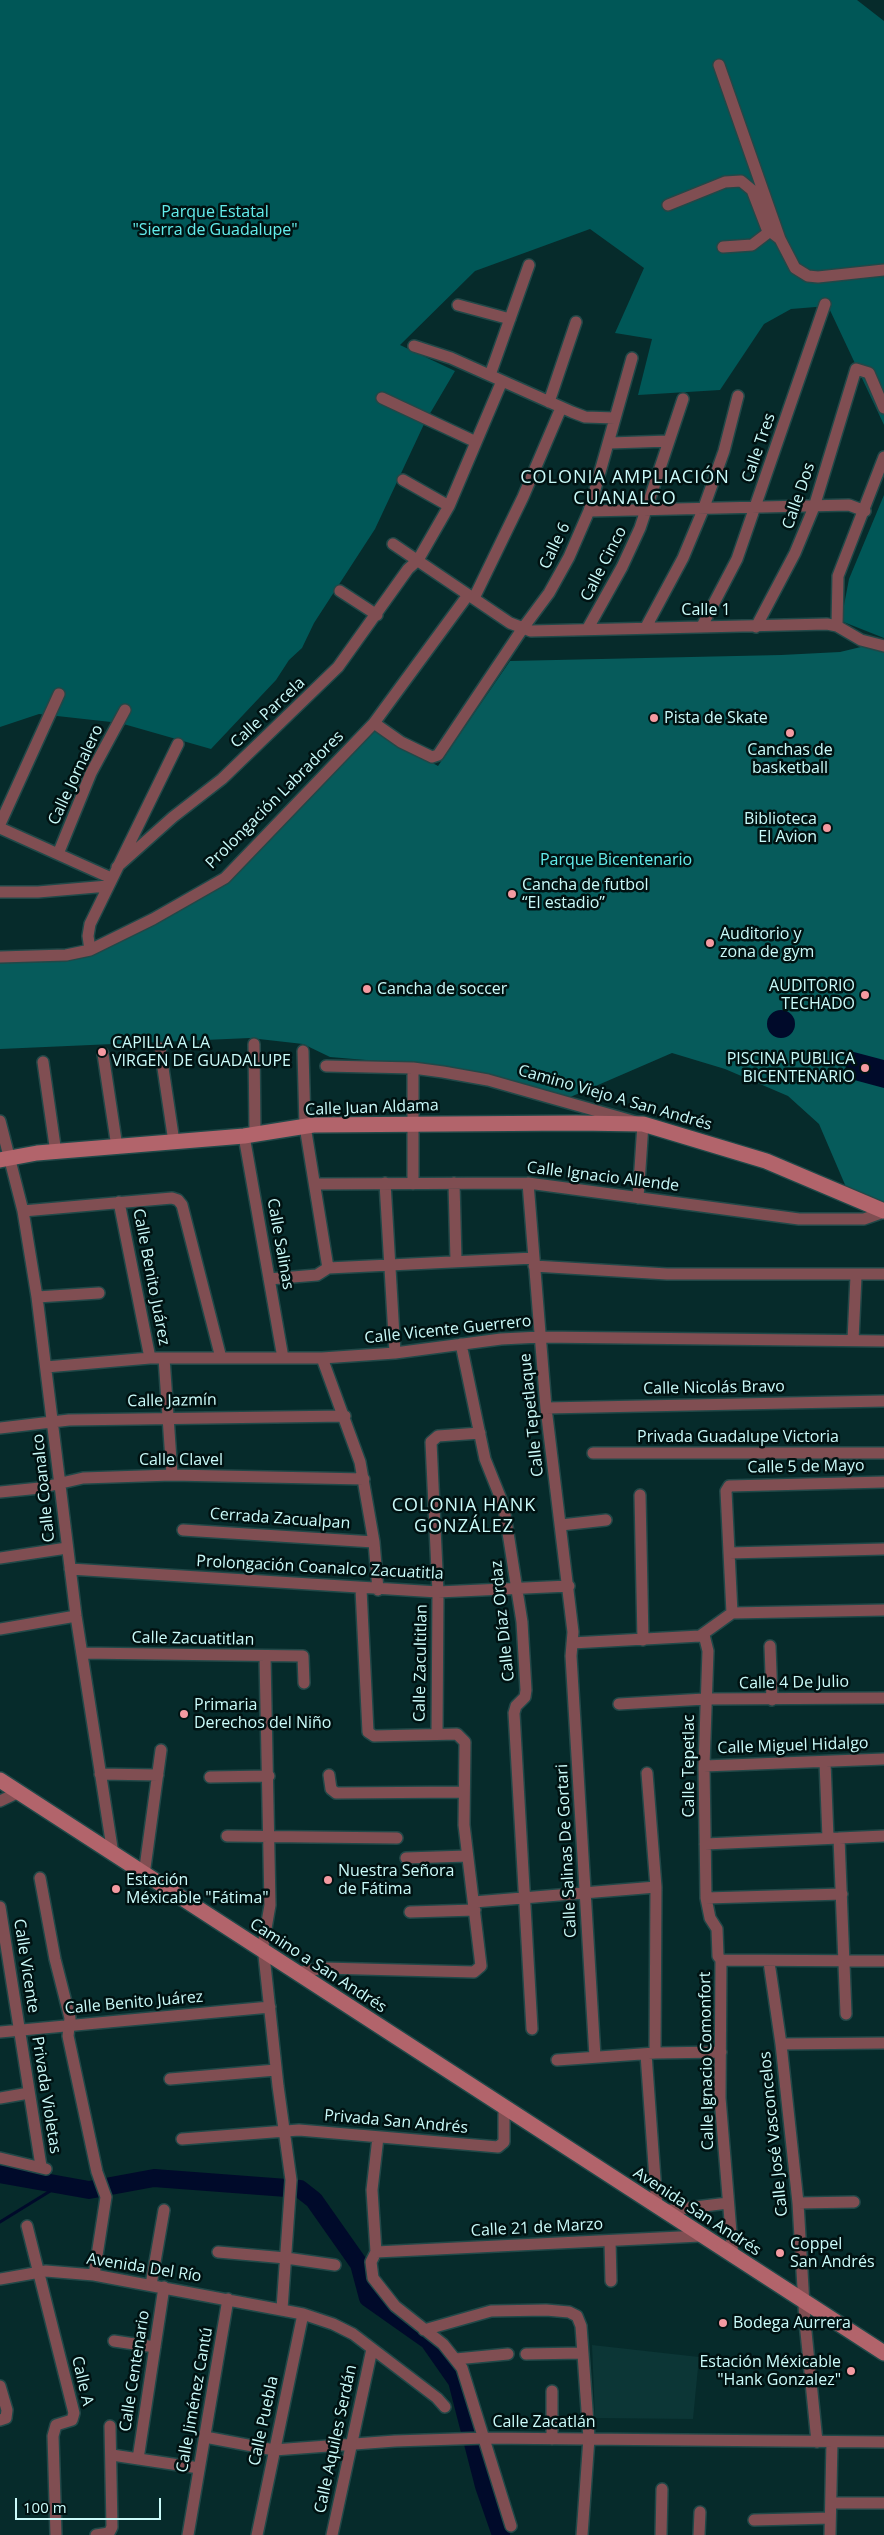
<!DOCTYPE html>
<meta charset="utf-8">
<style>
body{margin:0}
#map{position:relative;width:884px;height:2535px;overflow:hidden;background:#062b2b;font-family:"Open Sans",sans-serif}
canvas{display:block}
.scale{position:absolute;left:15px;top:2498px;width:146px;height:22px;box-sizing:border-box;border:2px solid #cafbfa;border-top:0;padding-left:6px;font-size:15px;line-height:18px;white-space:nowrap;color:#cafbfa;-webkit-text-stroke:4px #001212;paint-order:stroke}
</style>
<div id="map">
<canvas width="884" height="2535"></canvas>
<div class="scale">100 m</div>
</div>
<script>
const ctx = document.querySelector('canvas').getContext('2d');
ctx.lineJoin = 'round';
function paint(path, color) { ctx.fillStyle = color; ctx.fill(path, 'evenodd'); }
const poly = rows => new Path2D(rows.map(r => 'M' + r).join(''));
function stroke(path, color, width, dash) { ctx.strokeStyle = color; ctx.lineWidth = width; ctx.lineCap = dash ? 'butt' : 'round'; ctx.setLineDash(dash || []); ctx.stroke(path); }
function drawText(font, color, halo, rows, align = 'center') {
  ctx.font = font + ' "Open Sans",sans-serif'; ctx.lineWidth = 5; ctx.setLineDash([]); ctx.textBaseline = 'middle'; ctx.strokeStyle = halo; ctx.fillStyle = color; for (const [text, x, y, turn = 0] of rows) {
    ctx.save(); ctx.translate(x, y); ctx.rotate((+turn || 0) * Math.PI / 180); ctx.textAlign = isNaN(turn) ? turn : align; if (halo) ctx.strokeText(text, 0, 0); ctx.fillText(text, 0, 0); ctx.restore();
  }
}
paint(poly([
 [592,2345,699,2357,693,2419,595,2418]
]), '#0c3636');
paint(poly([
 [0,0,857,0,884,21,884,425,828,306,791,309,764,324,720,390,638,395,652,339,615,333,644,268,590,229,475,271,400,345,455,371,425,422,375,529,314,623,302,648,289,660,276,680,211,749,120,723,39,714,0,727],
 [884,495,884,638,841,621,849,579]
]), '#005757');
paint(poly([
 [869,645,884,649,884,1203,846,1187,819,1124,788,1096,725,1069,672,1053,568,1098,425,1065,330,1057,303,1044,250,1038,0,1049,0,962,66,960,100,952,226,883,373,730,438,766,510,661,781,655,840,652]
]), '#065b5b');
paint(poly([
 '767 1024a14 14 0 1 1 28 0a14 14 0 1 1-28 0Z',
 [850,1051,884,1060,884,1088,843,1077]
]), '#000a2a');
stroke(poly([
 [0,2222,60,2185]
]), '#000a2a', 3);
stroke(poly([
 [0,2174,89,2190,154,2178,300,2189,314,2200,359,2264,368,2298,429,2341,457,2381,484,2486,501,2535]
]), '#000a2a', 18);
const street = poly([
 [719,65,780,239,795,268,808,276,818,277,884,270],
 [668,205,725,182,741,181,752,190,767,229,780,239],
 [723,247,752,245,769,232],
 [458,305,510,319],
 [414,346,451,358,572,412,585,417,615,418],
 [490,375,529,265],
 [382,398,476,442],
 [549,402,576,322],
 [610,443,669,441],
 [403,480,449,506],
 [589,511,849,505,865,511],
 [393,544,510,623,531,631,827,624,837,626,861,640,884,646],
 [340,591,377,615],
 [474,598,523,497,561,408],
 [702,626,737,559,825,304],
 [837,626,838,576,884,457],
 [646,627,683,558,703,510,724,451,738,396],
 [756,627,795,553,814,507,856,369,869,373,884,408],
 [588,628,622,567,640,528,683,399],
 [374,723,401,742,432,757,438,755,523,628,549,593,569,557,589,511,632,358],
 [0,824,59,694],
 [0,828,111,878],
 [58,854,91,773,125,710],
 [117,867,173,817,222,779,338,667,408,569,418,560,449,506,502,381],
 [0,892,38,892,108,886],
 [90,950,88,936,90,924,178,744],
 [0,957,66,955,90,950,153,919,225,878,374,723,468,595],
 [254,1044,255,1134],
 [160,1048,174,1142],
 [303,1051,305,1126,328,1268],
 [103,1054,117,1147],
 [43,1062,56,1153],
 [326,1066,413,1068,443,1072,488,1080,643,1124,638,1198],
 [0,1121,23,1211,37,1297,76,1616,113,1854],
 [244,1136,283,1358],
 [385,1183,395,1353],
 [454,1183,456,1261],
 [528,1183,546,1408,573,1632,571,1656,595,2057],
 [315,1184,528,1183,799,1219,864,1219,884,1212],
 [413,1184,413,1068],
 [119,1202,150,1358],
 [23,1211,172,1198,178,1200,182,1205,221,1358],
 [534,1266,667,1274,884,1274],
 [269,1279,317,1275,328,1268,534,1258],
 [37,1297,99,1293],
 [853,1340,856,1276],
 [461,1344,485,1459,503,1504,506,1520,522,1622,526,1690,525,1697,516,1706,514,1713,532,2029],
 [164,1358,172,1475],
 [322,1358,360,1462,374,1542,378,1590],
 [46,1367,150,1358,322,1358,395,1353,501,1339,540,1337,884,1341],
 [546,1408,884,1401],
 [0,1428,69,1420,345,1416],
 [593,1453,884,1453],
 [0,1492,40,1488,83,1478,172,1475,364,1479],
 [640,1495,643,1640],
 [561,1525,606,1520],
 [183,1530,374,1542],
 [729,1553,884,1549],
 [0,1558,67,1548],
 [70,1569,438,1592,569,1586],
 [732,1613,726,1491,729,1486,884,1482],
 [0,1629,76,1616],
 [704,1635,708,1651,704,1766,706,1898,710,1918,717,1929,718,1956,721,1960,720,2098,733,2257],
 [572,1643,700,1636,732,1613,884,1610],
 [770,1646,772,1700],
 [82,1653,303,1656,304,1683],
 [265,1657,270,1905,263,1946,278,2086,291,2180,282,2309],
 [619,1704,705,1699,884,1698],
 [437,1734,438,1592,431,1442,438,1436,480,1433],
 [825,1762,828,1838],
 [704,1766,884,1759],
 [647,1773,656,1887,655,2053],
 [100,1774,158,1775],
 [329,1775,331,1789,336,1793,463,1792],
 [210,1777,269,1776],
 [0,1801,19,1792],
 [227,1836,397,1838],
 [839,1838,846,2014],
 [705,1844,884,1836],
 [406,1858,467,1856],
 [144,1875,161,1750],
 [40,1878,55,1959,70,2018,68,2036,97,2172,106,2197,94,2275],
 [706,1898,842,1894],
 [474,1902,656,1887],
 [0,1907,41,2166],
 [410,1912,475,1910],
 [721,1960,884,1961],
 [769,1962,781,2044,798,2203,805,2322,817,2442],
 [296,1973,324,1968,474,1972,481,1966,464,1825,465,1742,457,1734,374,1736,368,1732,361,1589],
 [0,2032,270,2007],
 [781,2044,884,2043],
 [646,2054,657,2207],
 [557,2060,655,2053,721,2052],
 [170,2079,276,2070],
 [0,2098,29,2093],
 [378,2137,372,2190,376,2252,371,2262,373,2278,395,2306,443,2344,462,2368,511,2526],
 [182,2139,299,2130,498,2147,504,2142,504,2108],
 [0,2158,46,2169],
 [798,2203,854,2202],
 [663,2211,728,2203],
 [27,2226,74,2413,72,2420,56,2425,53,2436,56,2535],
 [610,2241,611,2281],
 [218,2252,286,2258,335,2265],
 [376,2252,700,2236],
 [0,2279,46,2271,94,2275,303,2314,333,2324,353,2334,437,2398,445,2407],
 [151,2285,164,2210],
 [424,2330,491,2311,546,2310,569,2312,577,2316,581,2326,589,2438,582,2535],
 [114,2341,155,2347],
 [526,2354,582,2353],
 [456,2359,508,2354],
 [0,2386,7,2410,6,2418,0,2420],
 [552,2391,552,2439],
 [205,2437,274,2450,395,2441,486,2438,884,2442],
 [112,2455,199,2468],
 [138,2459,164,2287],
 [831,2503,884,2503],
 [754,2520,830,2518],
 [96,2535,109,2533,112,2527,110,2426],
 [188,2535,228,2299],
 [257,2535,303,2314],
 [332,2535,372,2349],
 [661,2535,662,2489],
 [699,2535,700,2512],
 [830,2535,832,2442]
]);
const secondary = poly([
 [0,1160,37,1153,244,1136,313,1125,576,1123,643,1124,766,1161,884,1211],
 [0,1780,884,2353]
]);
stroke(street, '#214848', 14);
stroke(secondary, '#214848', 18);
stroke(street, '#804e52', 11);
stroke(secondary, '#b2646b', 15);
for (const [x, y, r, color] of [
 [654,718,5,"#f49aa1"],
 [790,733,5,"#f49aa1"],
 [827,828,5,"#f49aa1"],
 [512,894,5,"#f49aa1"],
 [710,943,5,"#f49aa1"],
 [367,989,5,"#f49aa1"],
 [865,995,5,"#f49aa1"],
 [102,1052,5,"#f49aa1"],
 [865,1068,5,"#f49aa1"],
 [184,1714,5,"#f49aa1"],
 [328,1880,5,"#f49aa1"],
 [116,1889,5,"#f49aa1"],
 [780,2253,5,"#f49aa1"],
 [723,2323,5,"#f49aa1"],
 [851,2371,5,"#f49aa1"]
]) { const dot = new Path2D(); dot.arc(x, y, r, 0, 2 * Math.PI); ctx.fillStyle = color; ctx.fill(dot); stroke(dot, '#001212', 2); }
drawText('16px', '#63edec', '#001212', [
 ["Parque Estatal",215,212],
 ["\"Sierra de Guadalupe\"",215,230],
 ["Parque Bicentenario",616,860]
]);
drawText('16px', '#cafbfa', '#001212', [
 ["Calle Tres",759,448,-71],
 ["Calle Dos",799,496,-71],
 ["Calle 6",555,546,-64],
 ["Calle Cinco",604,564,-63],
 ["Calle 1",706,610],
 ["Calle Parcela",268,713,-43],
 ["Calle Jornalero",76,775,-65],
 ["Prolongación Labradores",275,800,-45],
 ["Camino Viejo A San Andrés",615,1098,16],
 ["Calle Juan Aldama",372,1108,-2],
 ["Calle Ignacio Allende",603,1177,7],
 ["Calle Salinas",280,1244,80],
 ["Calle Benito Juárez",151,1277,79],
 ["Calle Vicente Guerrero",448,1330,-6],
 ["Calle Nicolás Bravo",714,1388,-1],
 ["Calle Jazmín",172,1401,-1],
 ["Calle Tepetlaque",532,1415,-96],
 ["Privada Guadalupe Victoria",738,1437],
 ["Calle Clavel",181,1460],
 ["Calle 5 de Mayo",806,1467,-1],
 ["Calle Coanalco",44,1488,-96],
 ["Cerrada Zacualpan",280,1519,4],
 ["Prolongación Coanalco Zacuatitla",320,1568,3],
 ["Calle Díaz Ordaz",503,1621,-96],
 ["Calle Zacuatitlan",193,1639,1],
 ["Calle Zacultitlan",421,1663,-89],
 ["Calle 4 De Julio",794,1683,-1],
 ["Calle Miguel Hidalgo",793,1746,-2],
 ["Calle Tepetlac",689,1766,-90],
 ["Calle Salinas De Gortari",567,1851,-93],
 ["Calle Vicente",26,1966,81],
 ["Camino a San Andrés",318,1966,33],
 ["Calle Benito Juárez",134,2003,-5],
 ["Calle Ignacio Comonfort",707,2061,-91],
 ["Privada Violetas",46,2095,81],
 ["Privada San Andrés",396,2122,5],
 ["Calle José Vasconcelos",774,2134,-96],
 ["Avenida San Andrés",697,2212,33],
 ["Calle 21 de Marzo",537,2228,-3],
 ["Avenida Del Río",144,2268,9],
 ["Calle Centenario",135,2371,-81],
 ["Calle A",82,2381,77],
 ["Calle Jiménez Cantú",195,2400,-80],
 ["Calle Puebla",264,2421,-78],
 ["Calle Zacatlán",544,2422],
 ["Calle Aquiles Serdán",336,2439,-78]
]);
drawText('16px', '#cafbfa', '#001212', [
 ["Pista de Skate",664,718],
 ["Canchas de",790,750,"center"],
 ["basketball",790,768,"center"],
 ["Biblioteca",817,819,"right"],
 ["El Avion",817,837,"right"],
 ["Cancha de futbol",522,885],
 ["“El estadio”",522,903],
 ["Auditorio y",720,934],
 ["zona de gym",720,952],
 ["AUDITORIO",855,986,"right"],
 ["TECHADO",855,1004,"right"],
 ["Cancha de soccer",377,989],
 ["CAPILLA A LA",112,1043],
 ["VIRGEN DE GUADALUPE",112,1061],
 ["PISCINA PUBLICA",855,1059,"right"],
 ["BICENTENARIO",855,1077,"right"],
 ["Primaria",194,1705],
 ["Derechos del Niño",194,1723],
 ["Nuestra Señora",338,1871],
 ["de Fátima",338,1889],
 ["Estación",126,1880],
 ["Méxicable \"Fátima\"",126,1898],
 ["Coppel",790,2244],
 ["San Andrés",790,2262],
 ["Bodega Aurrera",733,2323],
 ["Estación Méxicable",841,2362,"right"],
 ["\"Hank Gonzalez\"",841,2380,"right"]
], 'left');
ctx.letterSpacing = '1px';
drawText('18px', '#cafbfa', '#001212', [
 ["COLONIA AMPLIACIÓN",625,478],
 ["CUANALCO",625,499],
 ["COLONIA HANK",464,1506],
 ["GONZÁLEZ",464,1527]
]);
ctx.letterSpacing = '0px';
</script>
